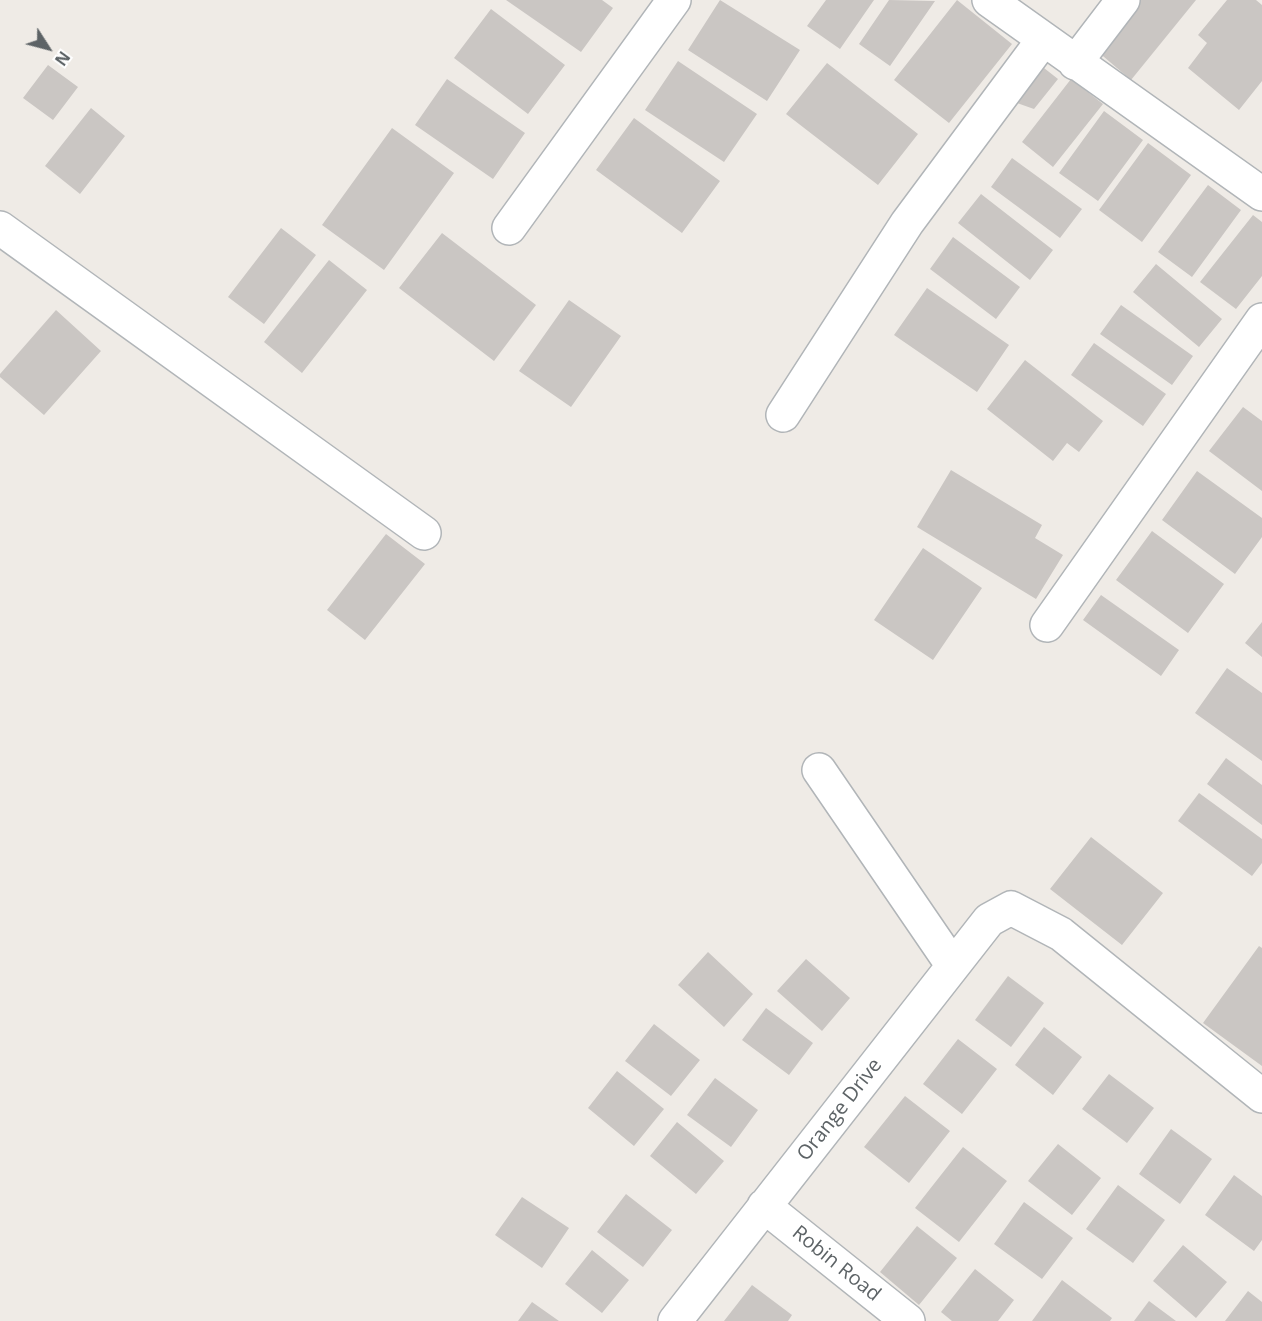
<!DOCTYPE html>
<style>
body{margin:0}
#map{position:relative;width:1262px;height:1321px;overflow:hidden;background:#efebe6;font-family:"Open Sans",sans-serif}
canvas{display:block}
.north{position:absolute;left:18px;top:18px;width:60px;height:60px;-webkit-text-stroke:4px #fff;paint-order:stroke;rotate:126deg;font-size:16px;font-weight:700;line-height:24px;text-align:center;color:#5d6366}
.north::after{content:'';display:block;margin:auto;width:21px;height:27px;background:#5d6366;clip-path:polygon(50% 0,100% 100%,50% 72%,0 100%)}
</style>
<div id="map">
<canvas width="1262" height="1321"></canvas>
<div class="north">N</div>
</div>
<script>
const ctx = document.querySelector('canvas').getContext('2d');
ctx.lineJoin = 'round';
function paint(path, color) { ctx.fillStyle = color; ctx.fill(path, 'evenodd'); }
const poly = rows => new Path2D(rows.map(r => 'M' + r).join(''));
function stroke(path, color, width, dash) { ctx.strokeStyle = color; ctx.lineWidth = width; ctx.lineCap = dash ? 'butt' : 'round'; ctx.setLineDash(dash || []); ctx.stroke(path); }
function drawText(font, color, halo, rows, align = 'center') {
  ctx.font = font + ' "Open Sans",sans-serif'; ctx.lineWidth = 4.5; ctx.setLineDash([]); ctx.textBaseline = 'middle'; ctx.strokeStyle = halo; ctx.fillStyle = color; for (const [text, x, y, turn = 0] of rows) {
    ctx.save(); ctx.translate(x, y); ctx.rotate((+turn || 0) * Math.PI / 180); ctx.textAlign = isNaN(turn) ? turn : align; if (halo) ctx.strokeText(text, 0, 0); ctx.fillText(text, 0, 0); ctx.restore();
  }
}
paint(poly([
 [506,0,602,0,613,8,581,52],
 [720,0,800,50,767,101,688,50],
 [826,0,874,0,840,49,807,26],
 [889,0,935,1,890,66,859,44],
 [957,0,1012,44,949,123,894,80],
 [1138,0,1196,0,1131,80,1097,51],
 [1227,0,1256,0,1262,5,1262,81,1239,110,1188,68,1207,43,1198,35],
 [491,9,565,65,528,114,454,58],
 [678,61,757,114,724,162,645,110],
 [827,63,918,134,878,185,786,114],
 [48,65,78,87,53,120,23,98],
 [1044,68,1058,79,1034,109,1017,103],
 [447,79,525,133,493,179,415,125],
 [1071,79,1103,104,1053,167,1022,142],
 [91,108,125,136,80,194,45,166],
 [1104,111,1143,140,1098,201,1059,173],
 [634,118,720,181,682,233,596,170],
 [392,128,454,173,384,270,322,225],
 [1148,143,1191,175,1142,242,1099,210],
 [1012,158,1082,209,1060,238,991,187],
 [1208,185,1241,210,1192,277,1158,252],
 [981,194,1053,250,1030,280,958,223],
 [1253,215,1262,222,1262,276,1236,309,1200,282],
 [281,228,316,255,264,324,228,297],
 [442,233,536,305,494,361,399,288],
 [953,237,1020,287,996,319,930,269],
 [329,260,367,290,302,373,264,342],
 [1156,264,1222,319,1199,347,1133,292],
 [927,288,1009,345,977,392,894,335],
 [569,300,621,336,571,407,519,371],
 [1121,305,1193,356,1172,385,1100,334],
 [56,310,101,351,44,415,0,377,0,374],
 [1094,343,1166,394,1143,426,1071,375],
 [1025,360,1103,421,1079,452,1067,443,1053,461,987,409],
 [1243,407,1262,421,1262,491,1209,451],
 [951,470,1042,525,1035,538,1063,555,1036,599,917,527],
 [1197,471,1262,518,1262,537,1235,574,1162,520],
 [1152,531,1224,584,1188,633,1116,580],
 [386,534,425,564,365,640,327,610],
 [923,548,982,588,933,660,874,620],
 [1101,595,1179,650,1161,676,1083,620],
 [1262,622,1262,657,1245,643],
 [1227,668,1262,693,1262,761,1195,713],
 [1226,758,1262,785,1262,825,1207,784],
 [1199,793,1262,839,1262,863,1252,876,1178,821],
 [1091,837,1163,893,1122,945,1050,889],
 [1259,946,1262,948,1262,1066,1203,1023],
 [708,952,753,994,724,1027,678,985],
 [806,959,850,998,822,1031,777,991],
 [1008,976,1044,1003,1011,1047,975,1020],
 [766,1008,813,1043,789,1075,742,1040],
 [654,1024,700,1060,671,1096,625,1061],
 [1044,1027,1082,1057,1053,1095,1015,1065],
 [958,1039,997,1069,962,1114,923,1084],
 [617,1071,664,1109,634,1146,588,1108],
 [1109,1074,1154,1108,1127,1143,1082,1109],
 [715,1078,758,1110,731,1147,687,1115],
 [905,1096,950,1131,909,1183,864,1147],
 [677,1122,724,1161,696,1194,650,1156],
 [1171,1129,1212,1159,1180,1204,1139,1174],
 [1058,1144,1101,1178,1072,1215,1028,1181],
 [963,1147,1007,1181,959,1242,915,1208],
 [1234,1175,1262,1196,1262,1240,1254,1251,1205,1215],
 [1118,1185,1165,1220,1133,1263,1086,1229],
 [626,1194,672,1230,643,1267,597,1232],
 [522,1197,569,1228,542,1268,495,1235],
 [1024,1202,1073,1238,1042,1279,994,1244],
 [917,1226,957,1258,919,1305,880,1272],
 [1183,1245,1227,1282,1196,1318,1153,1281],
 [592,1250,629,1280,602,1313,565,1284],
 [975,1269,1014,1300,998,1321,952,1321,941,1312],
 [1062,1280,1112,1318,1110,1321,1032,1321],
 [752,1285,792,1315,788,1321,724,1321],
 [1248,1291,1262,1302,1262,1321,1225,1321],
 [1149,1301,1176,1321,1134,1321],
 [532,1302,559,1321,518,1321]
]), '#cac6c3');
const minor = poly([
 [989,0,1262,194],
 [1075,63,1123,0],
 [0,228,424,533],
 [509,228,674,0],
 [783,415,907,223,1043,40],
 [1047,625,1262,320],
 [819,770,953,966],
 [764,1206,908,1321],
 [675,1321,989,920,1011,908,1061,934,1262,1096]
]);
stroke(minor, '#b1b5b8', 36);
stroke(minor, '#fff', 33);
drawText('20px', '#5d6366', '#fff', [
 ["Orange Drive",840,1110,-52],
 ["Robin Road",836,1264,39]
]);
</script>
